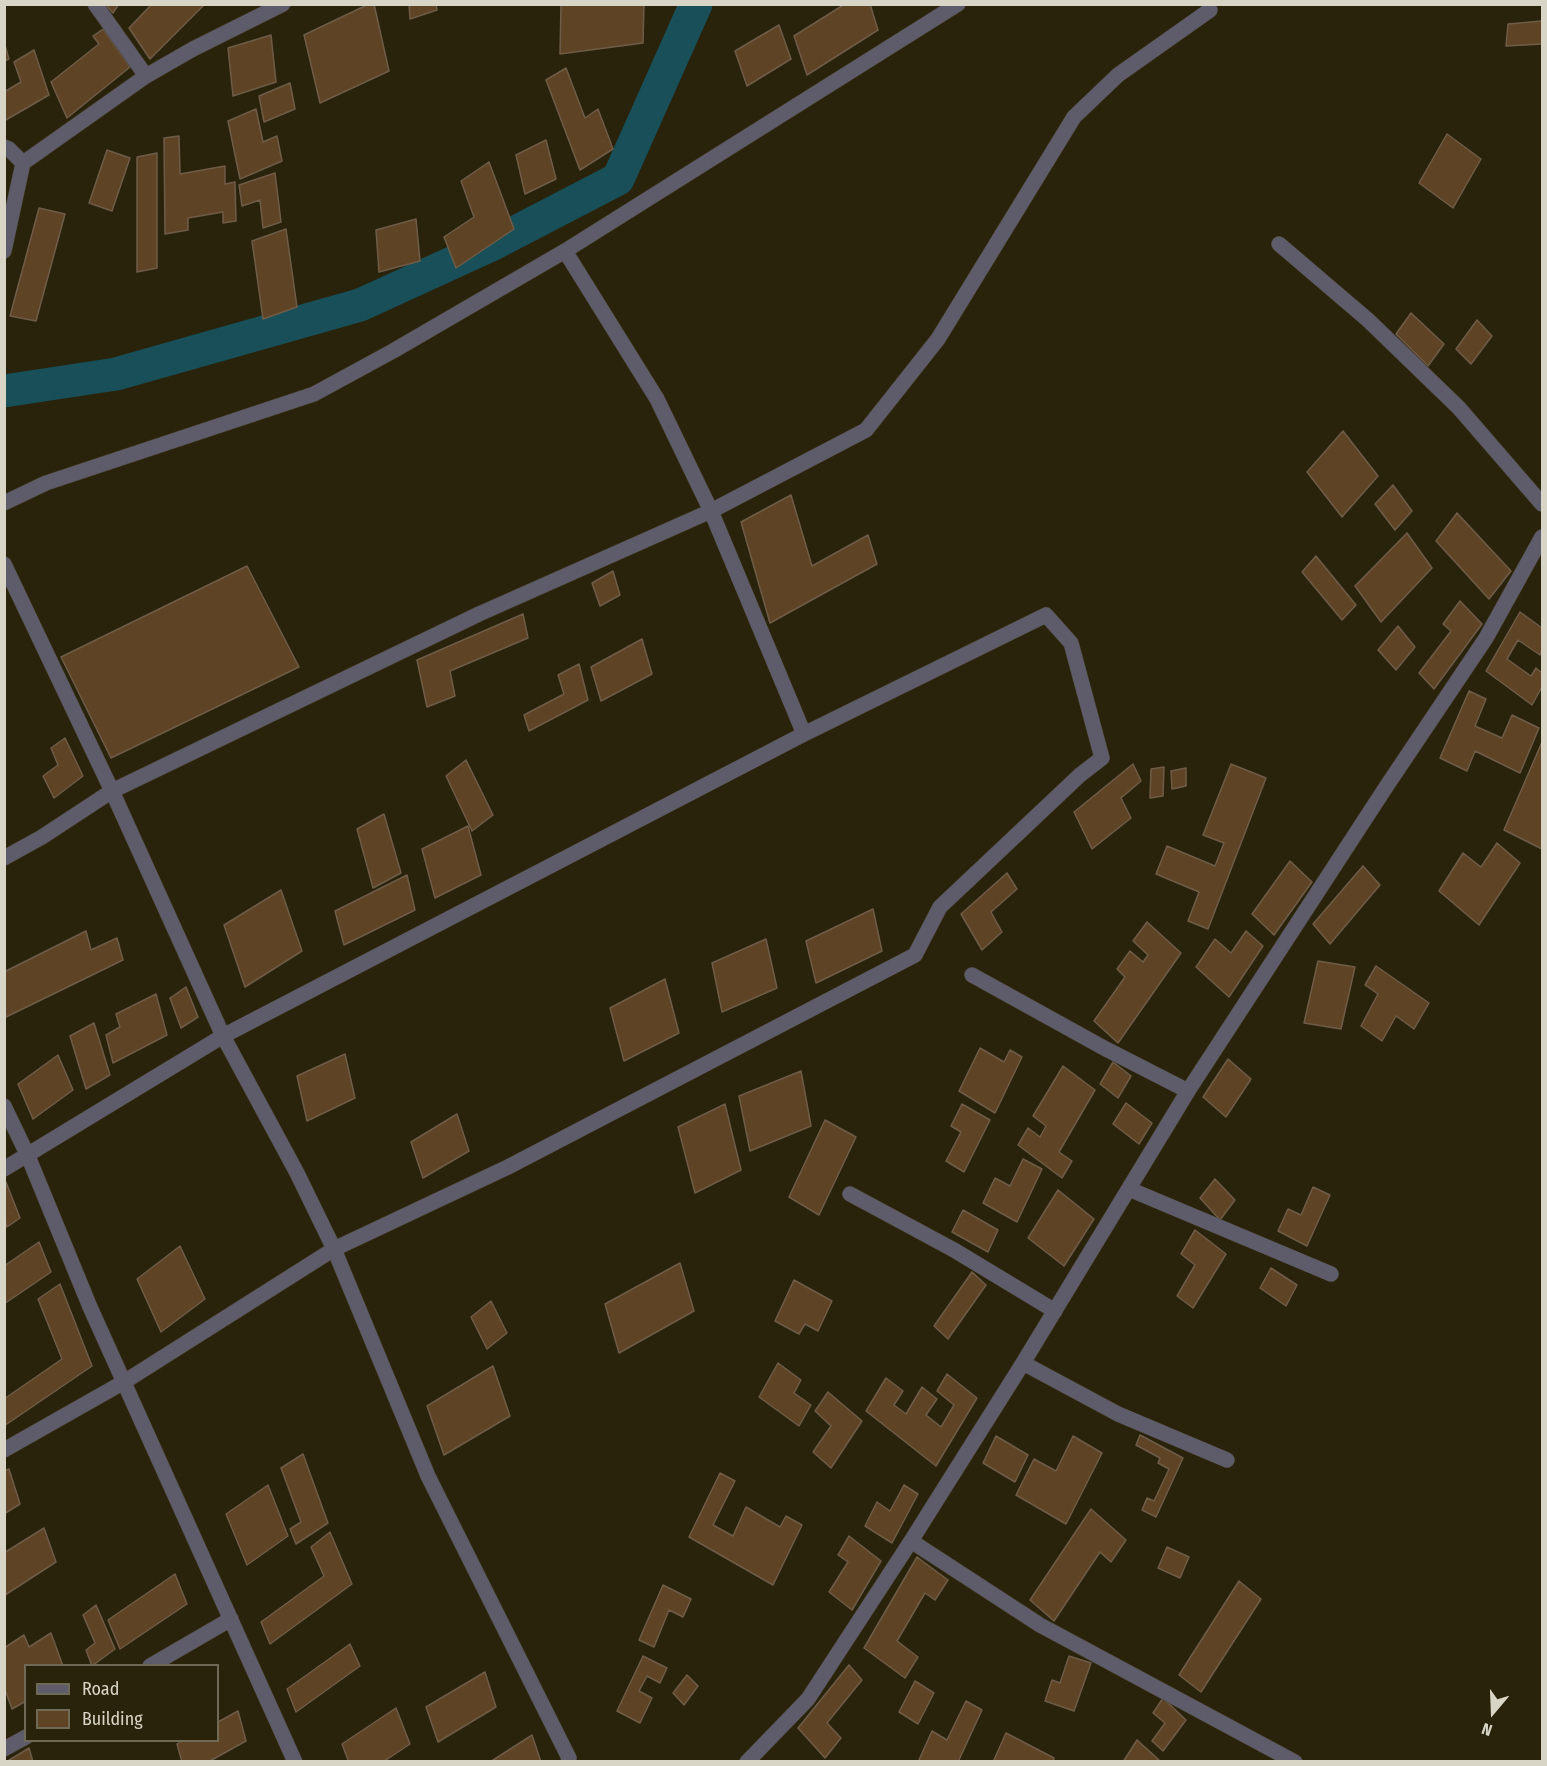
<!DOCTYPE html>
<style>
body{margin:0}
#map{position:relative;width:1547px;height:1766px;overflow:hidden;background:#29230b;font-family:"Fira Sans Condensed",sans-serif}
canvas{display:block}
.frame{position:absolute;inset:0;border:6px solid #d8d5c6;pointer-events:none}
.legend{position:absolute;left:24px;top:1664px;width:195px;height:78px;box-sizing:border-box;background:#29230b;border:2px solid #6f6a56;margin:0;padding:8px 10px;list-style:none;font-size:18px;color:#d8d5c6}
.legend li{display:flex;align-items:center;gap:12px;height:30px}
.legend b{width:30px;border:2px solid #6f6a56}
.north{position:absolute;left:1463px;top:1682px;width:60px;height:60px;-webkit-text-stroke:4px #29230b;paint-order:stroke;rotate:199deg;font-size:16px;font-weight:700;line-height:24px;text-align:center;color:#d8d5c6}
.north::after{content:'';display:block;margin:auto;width:21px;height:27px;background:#d8d5c6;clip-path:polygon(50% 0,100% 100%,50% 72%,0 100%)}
</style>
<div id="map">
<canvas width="1547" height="1766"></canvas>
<div class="frame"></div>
<ul class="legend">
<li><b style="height:8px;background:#5e5b6b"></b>Road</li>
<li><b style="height:16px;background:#5e4425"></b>Building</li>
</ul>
<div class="north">N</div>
</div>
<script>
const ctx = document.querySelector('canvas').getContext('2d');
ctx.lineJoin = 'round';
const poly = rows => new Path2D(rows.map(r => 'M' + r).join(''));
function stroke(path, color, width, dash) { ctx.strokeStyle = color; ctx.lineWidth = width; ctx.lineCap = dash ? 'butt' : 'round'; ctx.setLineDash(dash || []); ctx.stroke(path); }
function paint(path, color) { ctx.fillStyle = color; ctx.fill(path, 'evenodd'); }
stroke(poly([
 [4,391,116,374,360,305,489,246,618,179,696,4]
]), '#184f58', 33);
const building = poly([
 [105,4,119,4,113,13,105,4],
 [152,4,205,4,150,59,129,28,152,4],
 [369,4,374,4,389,71,320,103,304,35,369,4],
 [409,4,436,4,437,10,410,19,409,4],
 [561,4,644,4,643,43,560,54,561,4],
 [845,4,870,4,878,30,807,75,794,36,845,4],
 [1542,21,1542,44,1506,46,1508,24,1542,21],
 [779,25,791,59,747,86,735,51,779,25],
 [103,29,130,67,67,118,51,82,99,44,93,36,103,29],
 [271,35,276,82,233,96,228,48,271,35],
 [4,42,9,59,4,61,4,42],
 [34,50,49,95,4,121,4,92,21,82,14,62,34,50],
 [566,68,585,118,598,109,613,149,580,170,546,80,566,68],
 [290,83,295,109,264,122,259,96,290,83],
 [256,109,263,142,277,136,282,161,240,179,228,121,256,109],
 [1447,134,1481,159,1453,208,1419,183,1447,134],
 [179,136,180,174,225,166,225,184,235,182,236,221,223,223,223,212,188,218,188,230,165,234,164,138,179,136],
 [546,140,556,179,525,194,516,155,546,140],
 [107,150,130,158,112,211,89,203,107,150],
 [157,153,157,268,137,272,137,157,157,153],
 [489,162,514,229,456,268,444,237,474,217,461,181,489,162],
 [275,173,281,222,263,228,260,200,242,206,239,185,275,173],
 [39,208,65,214,36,321,10,316,39,208],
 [416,219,420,261,379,272,376,230,416,219],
 [286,229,297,307,263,319,252,241,286,229],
 [1411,313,1444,344,1428,366,1396,334,1411,313],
 [1477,320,1492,336,1471,364,1456,349,1477,320],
 [1343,431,1378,476,1342,517,1307,472,1343,431],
 [1393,485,1412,511,1395,530,1375,504,1393,485],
 [791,495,812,566,868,535,877,564,770,623,741,522,791,495],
 [1457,513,1511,571,1489,599,1436,541,1457,513],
 [1407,533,1432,568,1381,622,1355,586,1407,533],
 [1316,556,1356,605,1342,620,1302,572,1316,556],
 [247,566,299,667,111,758,61,657,247,566],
 [613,571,620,595,600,606,592,583,613,571],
 [1460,601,1482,624,1434,689,1419,673,1451,631,1443,624,1460,601],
 [1520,612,1542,628,1542,650,1540,655,1518,640,1507,659,1531,676,1536,668,1542,673,1542,687,1532,705,1486,671,1520,612],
 [523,614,528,638,450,671,455,696,427,707,417,660,523,614],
 [1398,626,1415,647,1396,670,1378,650,1398,626],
 [642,639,652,674,601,701,591,667,642,639],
 [579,664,588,700,529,731,524,715,564,694,558,675,579,664],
 [1469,691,1486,699,1475,726,1502,738,1512,715,1539,728,1520,773,1475,751,1467,771,1440,758,1469,691],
 [65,738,83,776,54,798,43,776,58,765,51,748,65,738],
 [1542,742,1542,849,1504,830,1542,742],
 [466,760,493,815,472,831,446,776,466,760],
 [1133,764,1141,781,1121,798,1131,818,1092,849,1074,812,1133,764],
 [1231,764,1266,778,1208,929,1188,921,1199,892,1156,874,1167,846,1215,866,1224,843,1203,835,1231,764],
 [1164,767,1163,796,1150,798,1151,769,1164,767],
 [1186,768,1186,786,1172,789,1171,771,1186,768],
 [384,814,401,873,373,888,357,829,384,814],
 [468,826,481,875,435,898,422,849,468,826],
 [1497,843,1520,863,1479,925,1439,891,1463,853,1481,867,1497,843],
 [1290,861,1312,882,1274,935,1252,914,1290,861],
 [1363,866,1380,885,1330,944,1313,924,1363,866],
 [1007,873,1017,889,991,912,1002,932,982,950,961,914,1007,873],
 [407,875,415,910,344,945,335,911,407,875],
 [281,890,302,951,245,987,224,925,281,890],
 [873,909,882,951,816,983,806,941,873,909],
 [1147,922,1181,953,1118,1043,1094,1021,1125,977,1117,969,1130,951,1143,962,1148,955,1133,941,1147,922],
 [86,931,91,950,117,938,123,960,4,1018,4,972,86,931],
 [1246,931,1263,946,1229,997,1196,967,1215,939,1231,953,1246,931],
 [766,939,777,988,722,1012,712,963,766,939],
 [1318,961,1355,967,1341,1029,1304,1023,1318,961],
 [1376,966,1429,1003,1414,1029,1396,1016,1382,1041,1361,1026,1378,994,1365,985,1376,966],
 [665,979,679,1033,624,1061,610,1008,665,979],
 [186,987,198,1017,181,1028,170,998,186,987],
 [156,994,167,1035,113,1063,106,1035,120,1027,116,1014,156,994],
 [94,1023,110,1075,86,1089,70,1036,94,1023],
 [980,1048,1004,1062,1010,1050,1022,1057,995,1113,959,1091,980,1048],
 [345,1054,355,1098,307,1121,297,1076,345,1054],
 [58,1055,73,1090,33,1119,18,1084,58,1055],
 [1228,1059,1251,1079,1226,1117,1203,1097,1228,1059],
 [1113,1062,1131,1076,1118,1098,1100,1084,1113,1062],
 [1063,1066,1095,1090,1059,1152,1072,1161,1062,1178,1018,1145,1028,1128,1040,1137,1046,1126,1033,1116,1063,1066],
 [801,1071,811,1126,750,1151,739,1096,801,1071],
 [1126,1103,1152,1123,1139,1144,1113,1124,1126,1103],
 [725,1104,741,1170,695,1193,678,1127,725,1104],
 [962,1104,990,1120,964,1172,946,1161,961,1132,951,1126,962,1104],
 [457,1114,469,1151,423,1178,411,1142,457,1114],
 [825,1120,856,1137,819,1215,789,1197,825,1120],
 [1023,1159,1042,1169,1017,1222,983,1203,995,1178,1010,1186,1023,1159],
 [1215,1179,1235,1200,1220,1220,1200,1198,1215,1179],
 [6,1182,20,1218,7,1227,4,1219,6,1182],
 [1313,1187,1330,1195,1307,1246,1278,1231,1288,1209,1301,1215,1313,1187],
 [1058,1190,1094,1219,1064,1266,1028,1238,1058,1190],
 [963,1210,998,1230,988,1252,952,1232,963,1210],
 [1195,1230,1226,1254,1193,1308,1177,1296,1195,1265,1181,1254,1195,1230],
 [39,1242,51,1272,4,1304,4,1266,39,1242],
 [180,1246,205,1299,161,1332,137,1279,180,1246],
 [680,1263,694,1311,619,1353,605,1304,680,1263],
 [1271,1268,1297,1285,1286,1306,1260,1288,1271,1268],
 [972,1272,986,1285,948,1339,934,1326,972,1272],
 [794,1280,832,1301,818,1331,805,1324,799,1334,775,1321,794,1280],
 [60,1284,92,1366,4,1426,4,1399,62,1359,38,1299,60,1284],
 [491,1301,507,1333,487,1349,471,1317,491,1301],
 [778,1363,801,1380,794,1393,811,1405,799,1426,759,1397,778,1363],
 [493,1366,510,1416,444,1455,427,1406,493,1366],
 [947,1374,977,1398,936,1466,866,1411,886,1378,903,1391,894,1405,906,1414,922,1387,937,1399,926,1415,941,1427,954,1405,937,1391,947,1374],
 [828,1392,862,1421,831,1468,813,1452,831,1426,815,1411,828,1392],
 [1140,1435,1183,1458,1156,1517,1142,1510,1147,1498,1154,1501,1169,1469,1158,1463,1160,1458,1136,1445,1140,1435],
 [996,1436,1028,1455,1015,1482,983,1463,996,1436],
 [1073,1436,1102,1453,1066,1524,1016,1495,1034,1459,1056,1471,1073,1436],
 [303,1454,328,1523,296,1544,290,1529,301,1522,281,1468,303,1454],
 [9,1469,20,1504,4,1514,4,1471,9,1469],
 [720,1473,735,1481,713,1525,733,1536,746,1507,780,1527,786,1516,802,1525,773,1585,689,1537,720,1473],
 [268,1485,288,1536,247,1565,226,1514,268,1485],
 [904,1485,918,1494,892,1543,865,1526,877,1502,890,1511,904,1485],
 [1091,1509,1126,1540,1111,1562,1100,1552,1054,1621,1030,1600,1091,1509],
 [44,1528,56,1562,5,1595,4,1553,44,1528],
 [330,1532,352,1584,270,1644,261,1622,324,1576,311,1547,330,1532],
 [849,1536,881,1561,852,1610,829,1592,848,1562,838,1555,849,1536],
 [1167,1547,1189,1557,1180,1578,1158,1568,1167,1547],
 [917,1557,948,1580,935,1600,925,1593,897,1641,918,1657,905,1678,864,1648,917,1557],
 [175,1574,187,1604,120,1649,108,1620,175,1574],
 [1239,1581,1261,1599,1201,1692,1179,1675,1239,1581],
 [663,1585,691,1599,683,1617,669,1610,654,1647,639,1640,663,1585],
 [96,1605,115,1649,92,1666,86,1650,95,1643,83,1615,96,1605],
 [51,1633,63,1666,26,1666,26,1701,12,1709,4,1687,4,1648,24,1635,29,1647,51,1633],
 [350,1644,360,1666,296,1712,287,1689,350,1644],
 [643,1656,667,1668,660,1683,647,1676,639,1691,652,1698,640,1723,617,1711,643,1656],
 [1069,1656,1091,1663,1074,1711,1045,1701,1052,1680,1060,1683,1069,1656],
 [849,1665,862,1680,827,1723,841,1738,825,1758,798,1728,849,1665],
 [485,1672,496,1707,438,1742,426,1707,485,1672],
 [687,1675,698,1686,684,1705,673,1693,687,1675],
 [915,1681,934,1693,918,1724,899,1712,915,1681],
 [1163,1698,1186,1720,1163,1751,1152,1741,1165,1723,1153,1713,1163,1698],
 [966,1701,982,1710,958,1762,918,1762,932,1731,947,1740,966,1701],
 [396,1708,410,1744,383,1762,345,1762,348,1760,342,1744,396,1708],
 [238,1711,246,1741,208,1762,182,1762,177,1744,183,1740,218,1740,218,1722,238,1711],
 [1006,1733,1054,1758,1053,1762,993,1762,1006,1733],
 [532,1735,541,1762,490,1762,529,1737,532,1735],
 [1137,1740,1159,1760,1157,1762,1123,1762,1137,1740],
 [29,1748,33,1762,6,1762,29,1748]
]);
paint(building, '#5e4425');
stroke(building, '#6f5c48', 1.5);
const minor = poly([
 [95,4,146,76],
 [4,147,9,149,23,163],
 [1279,244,1368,320,1459,408,1542,504],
 [4,251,23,163,146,76,193,49,283,4],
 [565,251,657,399,711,511,804,734],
 [4,503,46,483,314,394,393,351,565,251,958,4],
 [4,564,112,791,223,1036,297,1173,334,1249,428,1476,569,1758,568,1762],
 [4,858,42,837,112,791,479,614,711,511,866,430,938,339,1074,117,1118,75,1210,10],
 [972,975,1104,1048,1188,1091],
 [4,1106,28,1156,90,1307,295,1762],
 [4,1169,223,1036,804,734,1046,615,1071,643,1102,758,1080,775,940,907,915,955,508,1167,334,1249,124,1382,4,1450],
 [1129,1189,1331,1274],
 [850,1194,954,1250,1055,1311],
 [1023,1363,1118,1414,1227,1460],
 [911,1541,1040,1625,1295,1762],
 [150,1666,231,1619],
 [4,1749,26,1737],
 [747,1762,808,1699,911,1541,1023,1363,1188,1091,1386,787,1486,638,1542,537]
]);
stroke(minor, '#453f29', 16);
stroke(minor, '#5e5b6b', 15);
</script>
